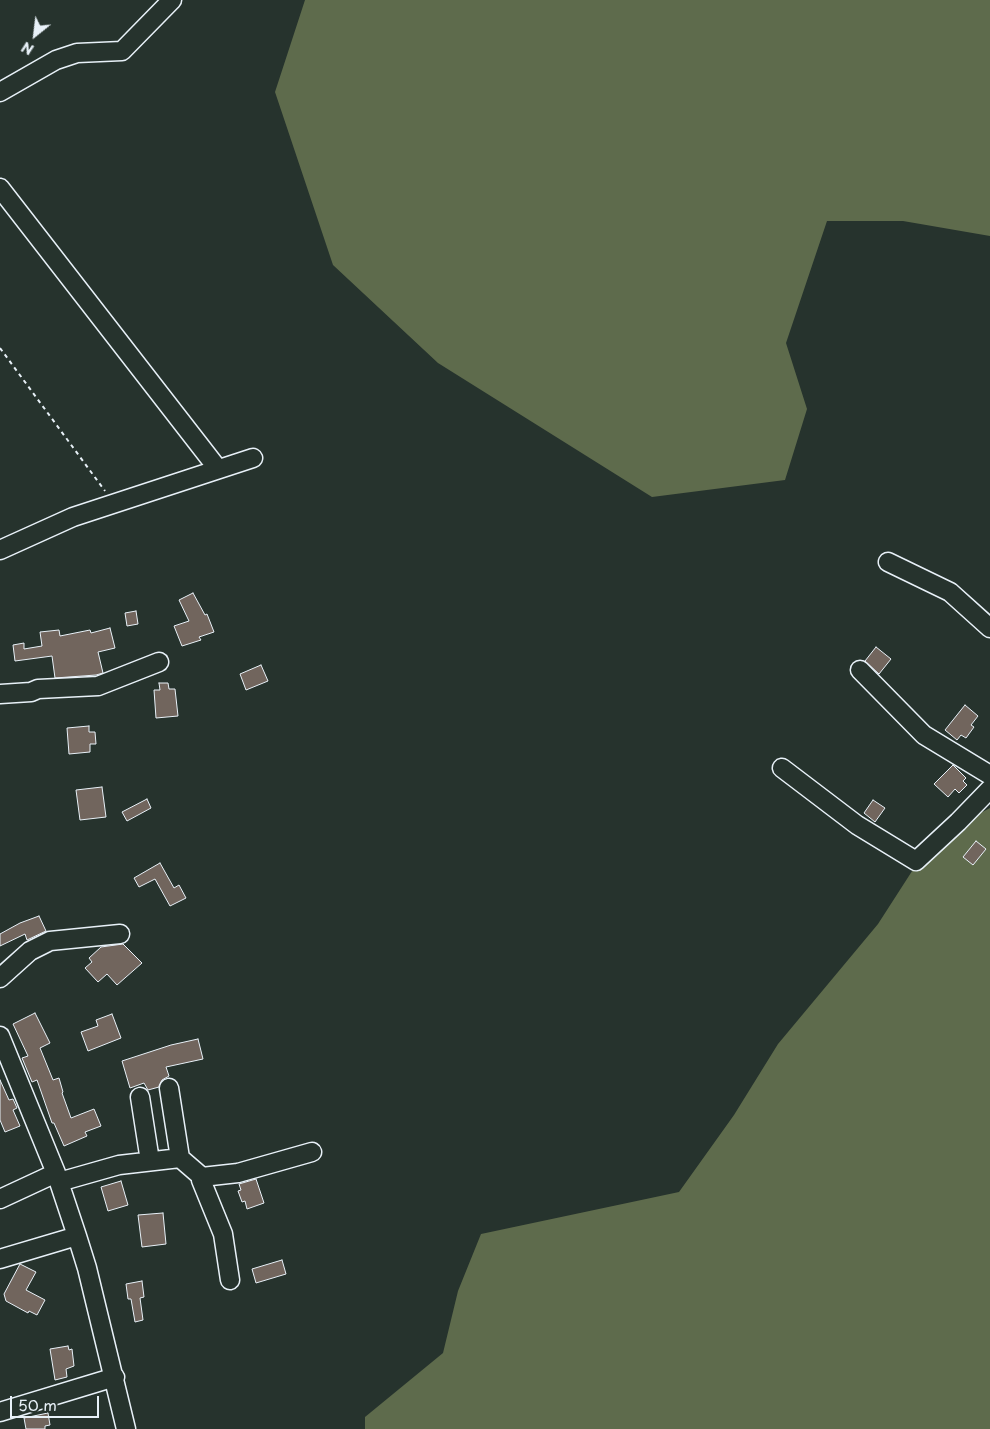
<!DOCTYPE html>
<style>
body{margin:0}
#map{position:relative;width:990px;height:1429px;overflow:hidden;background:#26332d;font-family:"Playpen Sans",sans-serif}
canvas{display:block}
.north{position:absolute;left:10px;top:10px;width:50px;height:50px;-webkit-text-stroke:4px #26332d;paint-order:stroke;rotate:209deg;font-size:14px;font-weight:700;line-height:20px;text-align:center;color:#e8f1f8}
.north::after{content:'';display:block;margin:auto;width:18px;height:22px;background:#e8f1f8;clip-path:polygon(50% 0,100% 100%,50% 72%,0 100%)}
.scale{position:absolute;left:10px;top:1396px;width:89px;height:22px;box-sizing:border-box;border:2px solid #e8f1f8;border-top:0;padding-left:6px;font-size:15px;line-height:18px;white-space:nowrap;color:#e8f1f8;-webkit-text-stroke:4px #26332d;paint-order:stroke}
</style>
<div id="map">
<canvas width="990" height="1429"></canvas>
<div class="north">N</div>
<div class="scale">50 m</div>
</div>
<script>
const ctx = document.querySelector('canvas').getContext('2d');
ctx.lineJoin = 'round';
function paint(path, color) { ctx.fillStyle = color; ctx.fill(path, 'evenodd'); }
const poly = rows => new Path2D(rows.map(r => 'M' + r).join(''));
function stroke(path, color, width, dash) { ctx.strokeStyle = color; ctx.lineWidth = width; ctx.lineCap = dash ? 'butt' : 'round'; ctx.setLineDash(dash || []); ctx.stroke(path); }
paint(poly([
 [305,0,990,0,990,236,903,221,827,221,786,343,807,409,785,480,652,497,438,363,333,265,275,92],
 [990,808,990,1429,365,1429,365,1417,443,1353,458,1291,481,1234,679,1192,734,1115,778,1044,878,924,934,837]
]), '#5e6b4c');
const building = poly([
 [193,593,205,615,207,614,214,632,199,637,201,640,182,646,174,626,189,621,179,600,193,593],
 [136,611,138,624,127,626,125,613,136,611],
 [110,628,115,648,98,652,103,673,96,675,55,678,52,656,15,661,13,645,24,643,24,649,42,646,40,632,59,630,60,636,90,630,91,633,110,628],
 [876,647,891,659,879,674,865,661,876,647],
 [261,665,268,681,246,690,240,674,261,665],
 [159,683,168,683,169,689,175,689,178,716,156,718,154,690,160,690,159,683],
 [965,705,978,716,971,725,974,727,966,738,961,735,957,740,945,730,965,705],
 [89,726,89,732,95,732,96,744,90,744,90,752,69,754,67,728,89,726],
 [953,765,966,778,963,781,967,785,959,793,955,789,948,797,934,784,953,765],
 [102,787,106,817,80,820,76,790,102,787],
 [147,799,151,808,127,821,122,812,147,799],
 [873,800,885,808,875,822,864,813,873,800],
 [976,841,986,849,973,865,963,857,976,841],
 [160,863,174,888,179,885,186,898,170,906,155,879,139,887,134,878,160,863],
 [39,916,46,931,27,940,25,934,0,946,0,934,20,923,39,916],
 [123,944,142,963,117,985,107,974,98,982,85,968,92,962,89,958,101,947,123,944],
 [35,1013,50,1043,40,1048,53,1080,59,1078,63,1092,62,1093,71,1118,94,1109,101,1126,85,1132,87,1136,64,1146,54,1123,52,1123,37,1080,32,1082,22,1058,28,1056,13,1024,35,1013],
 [112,1014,121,1038,88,1051,81,1032,98,1026,96,1020,112,1014],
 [198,1039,203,1059,166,1067,169,1076,162,1080,159,1087,148,1090,144,1083,130,1088,122,1061,171,1045,198,1039],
 [0,1080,9,1100,13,1099,17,1108,13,1110,20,1126,5,1132,0,1120,0,1080],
 [256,1179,264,1203,247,1209,245,1201,242,1202,238,1191,241,1190,239,1184,256,1179],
 [121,1181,128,1205,108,1211,101,1187,121,1181],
 [163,1213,166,1244,142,1247,138,1215,163,1213],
 [282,1260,286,1274,256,1283,252,1269,282,1260],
 [20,1264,36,1272,26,1290,45,1300,37,1315,29,1311,28,1313,6,1301,4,1294,20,1264],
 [142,1281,144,1297,140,1298,143,1320,135,1322,131,1299,128,1299,126,1284,142,1281],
 [68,1346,69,1350,72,1349,74,1366,66,1369,67,1377,55,1380,50,1349,68,1346],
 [48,1413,50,1425,45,1426,45,1429,26,1429,24,1418,48,1413]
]);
paint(building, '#71655d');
stroke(building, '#e8f1f8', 1);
const minor = poly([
 [0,92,56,60,77,53,122,51,172,0],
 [0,188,218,469],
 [0,550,73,517,253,458],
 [888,562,950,592,990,628],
 [860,670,924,735,990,775],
 [0,694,31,692,38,689,98,686,159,662],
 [782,768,857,825,916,861,958,822,990,789],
 [0,978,30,951,50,941,120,934],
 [0,1036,56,1173,77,1236,87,1268,126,1429],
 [140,1097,150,1161],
 [180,1158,202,1177,201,1180,223,1234,230,1280],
 [202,1177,238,1173,312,1152],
 [59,1182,119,1165,180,1158,169,1088],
 [0,1199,56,1173],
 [0,1259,77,1236],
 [0,1412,115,1377]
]);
stroke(minor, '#e8f1f8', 21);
stroke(poly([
 [0,348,105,491]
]), '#e8f1f8', 2, [4, 4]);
stroke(minor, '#26332d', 18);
</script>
